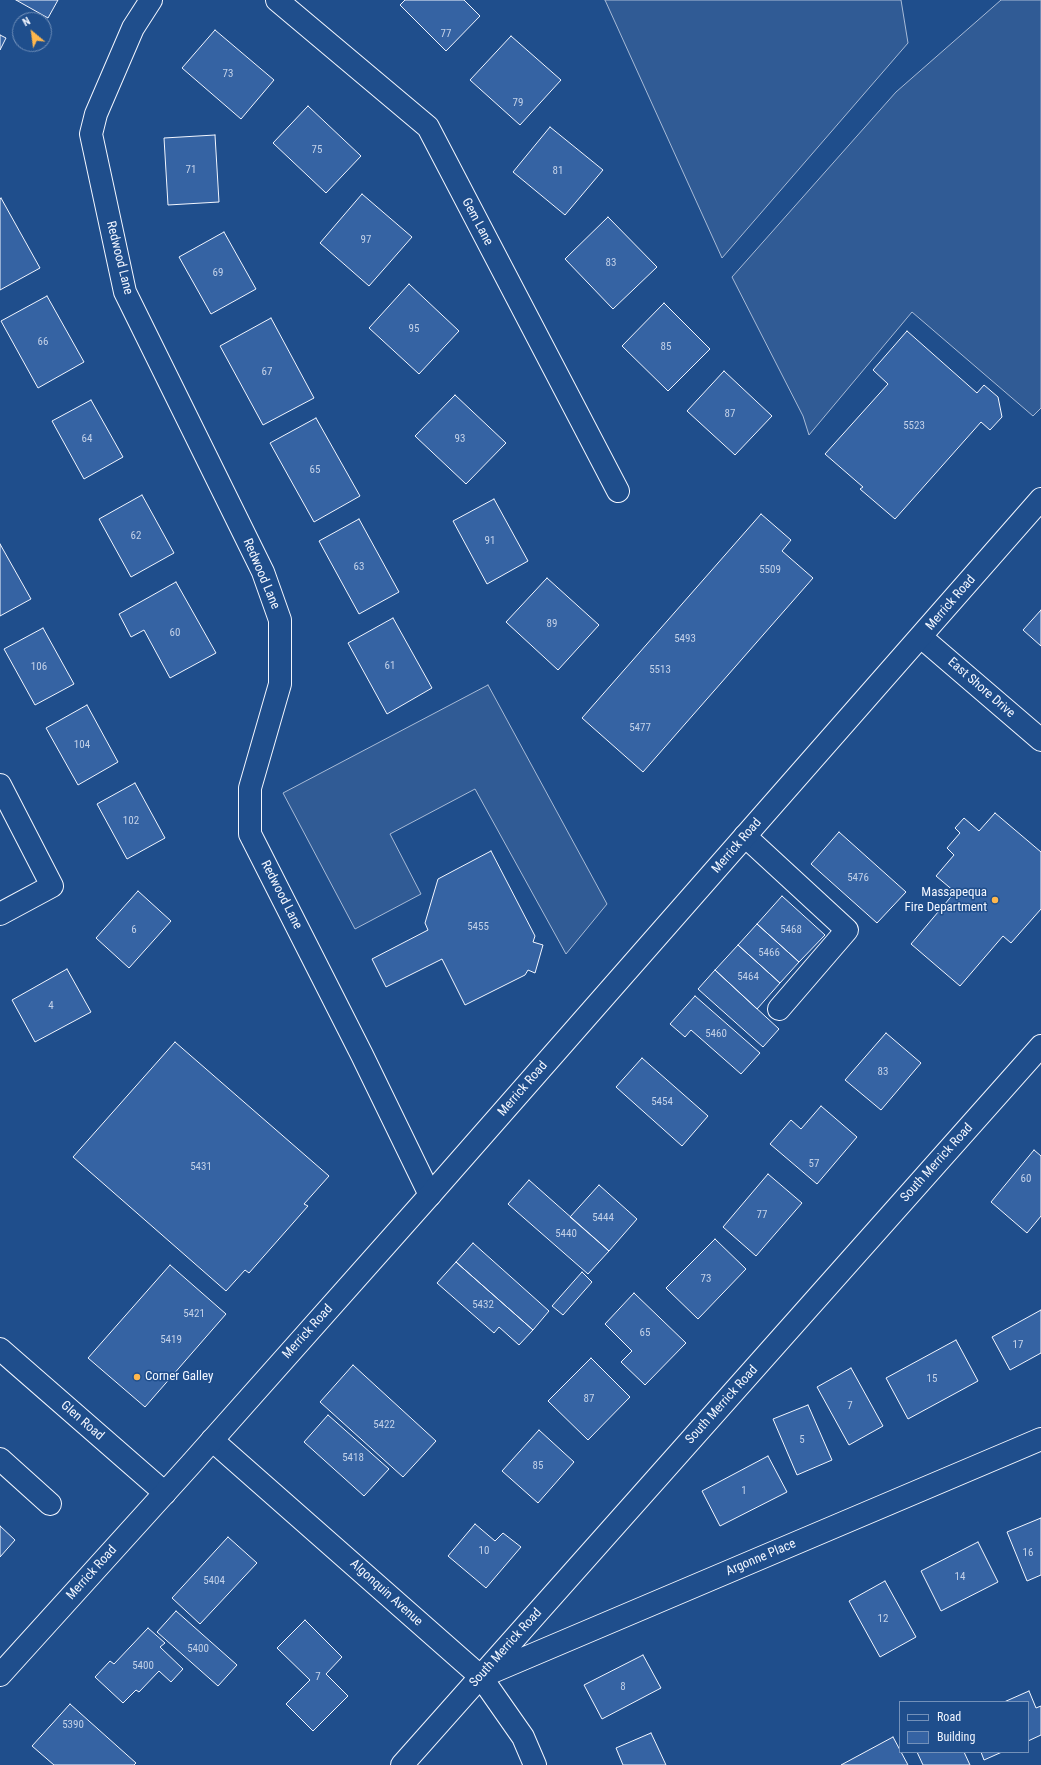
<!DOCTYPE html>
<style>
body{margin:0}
#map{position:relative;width:1041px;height:1765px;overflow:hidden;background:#1f4e8c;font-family:"Roboto Condensed",sans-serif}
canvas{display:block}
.legend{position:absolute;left:899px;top:1701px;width:130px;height:52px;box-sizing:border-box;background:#1f4e8c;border:1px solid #7391ba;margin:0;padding:5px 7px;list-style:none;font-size:12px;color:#f2f6ff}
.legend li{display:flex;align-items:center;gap:8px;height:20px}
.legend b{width:20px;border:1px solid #7391ba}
.north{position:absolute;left:12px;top:12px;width:40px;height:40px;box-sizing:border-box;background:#1f4e8c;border:1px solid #7391ba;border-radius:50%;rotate:331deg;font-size:11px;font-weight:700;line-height:16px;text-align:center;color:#f2f6ff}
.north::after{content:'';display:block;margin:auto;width:14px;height:18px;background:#ffb74d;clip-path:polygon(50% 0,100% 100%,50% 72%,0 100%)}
</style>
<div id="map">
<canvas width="1041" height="1765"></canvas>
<ul class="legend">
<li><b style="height:5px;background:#1f4e8c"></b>Road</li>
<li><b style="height:11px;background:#3563a3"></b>Building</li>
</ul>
<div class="north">N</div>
</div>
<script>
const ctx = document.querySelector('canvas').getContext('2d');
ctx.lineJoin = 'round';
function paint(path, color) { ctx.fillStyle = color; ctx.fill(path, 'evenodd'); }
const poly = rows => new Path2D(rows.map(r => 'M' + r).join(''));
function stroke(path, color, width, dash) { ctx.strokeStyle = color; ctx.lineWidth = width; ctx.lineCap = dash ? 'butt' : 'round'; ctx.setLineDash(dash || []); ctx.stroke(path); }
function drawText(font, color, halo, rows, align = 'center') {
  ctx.font = font + ' "Roboto Condensed",sans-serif'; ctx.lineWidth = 3; ctx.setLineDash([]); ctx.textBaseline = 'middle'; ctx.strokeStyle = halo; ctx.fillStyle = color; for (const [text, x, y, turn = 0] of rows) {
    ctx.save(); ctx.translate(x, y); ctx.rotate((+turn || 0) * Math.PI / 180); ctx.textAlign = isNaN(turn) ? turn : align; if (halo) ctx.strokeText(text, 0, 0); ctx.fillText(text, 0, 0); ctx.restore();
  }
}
const built = poly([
 [605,0,901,0,908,43,722,258,605,0],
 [1001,0,1041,0,1041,408,1033,416,912,312,809,435,803,416,732,277,896,92,1001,0],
 [488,685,607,904,566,954,475,789,390,834,421,894,355,929,283,793,488,685]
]);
paint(built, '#305b95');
stroke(built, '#a8bbd7', 1);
const building = poly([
 [16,0,58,0,48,18,16,0],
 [405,0,464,0,480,16,446,51,400,5,405,0],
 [215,30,274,80,241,119,182,68,215,30],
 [0,35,6,38,0,50,0,35],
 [511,36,561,80,520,125,470,80,511,36],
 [308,106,361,156,326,193,273,143,308,106],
 [550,127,603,170,565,215,513,172,550,127],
 [215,135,219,202,168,205,164,138,215,135],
 [362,194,412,237,369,286,320,243,362,194],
 [1,198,40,268,0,290,0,199,1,198],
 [608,217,657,267,613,309,565,259,608,217],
 [224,232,256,289,211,314,179,257,224,232],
 [409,284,459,331,419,374,369,328,409,284],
 [47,296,84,362,38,388,1,321,47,296],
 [664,303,710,349,668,391,622,346,664,303],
 [271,318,314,398,263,425,220,346,271,318],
 [907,331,977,393,984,385,998,397,1002,417,990,430,981,422,895,519,860,489,863,487,825,454,888,384,873,370,907,331],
 [724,371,772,416,735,455,687,411,724,371],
 [455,395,506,443,466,484,415,436,455,395],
 [91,400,123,457,84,479,52,421,91,400],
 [316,418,360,496,314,522,270,443,316,418],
 [142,495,174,553,131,577,99,519,142,495],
 [494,499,528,561,487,584,453,521,494,499],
 [761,514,791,540,782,551,813,578,643,772,582,718,761,514],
 [359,519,399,592,359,614,319,541,359,519],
 [0,544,31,599,0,616,0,544],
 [547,578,599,625,558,670,506,622,547,578],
 [176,582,216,653,170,678,144,630,131,637,119,614,176,582],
 [1041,610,1041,646,1023,630,1041,610],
 [393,618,432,688,387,714,348,643,393,618],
 [43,628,74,684,35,705,4,649,43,628],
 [87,705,118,762,78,785,46,728,87,705],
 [135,783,165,838,127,859,97,804,135,783],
 [995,813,1041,852,1041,909,1011,943,1003,936,960,986,911,944,955,892,936,876,954,855,947,848,960,833,955,828,964,818,979,831,995,813],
 [839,832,906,892,877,923,811,864,839,832],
 [491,851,535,936,533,942,543,945,535,973,528,970,525,975,465,1005,442,959,386,987,372,959,428,930,425,923,438,879,491,851],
 [138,891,171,921,129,968,96,938,138,891],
 [782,896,825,935,799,962,757,924,782,896],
 [757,924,799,962,780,983,738,945,757,924],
 [738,945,780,983,757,1009,715,970,738,945],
 [67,969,91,1012,35,1042,12,1000,67,969],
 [715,970,779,1029,763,1047,698,989,715,970],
 [695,996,760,1053,741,1074,691,1030,685,1037,670,1024,695,996],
 [886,1033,921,1063,881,1110,845,1080,886,1033],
 [175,1042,329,1176,304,1204,308,1206,249,1273,245,1270,226,1291,73,1157,175,1042],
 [642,1058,708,1116,682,1146,616,1087,642,1058],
 [821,1106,857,1137,817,1184,770,1144,791,1120,801,1129,821,1106],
 [1034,1150,1041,1156,1041,1216,1027,1233,991,1202,1034,1150],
 [768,1174,802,1203,756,1256,723,1227,768,1174],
 [529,1180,609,1251,588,1274,508,1204,529,1180],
 [599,1185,637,1219,609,1251,570,1217,599,1185],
 [715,1239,746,1269,698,1319,666,1288,715,1239],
 [473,1243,549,1311,533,1330,456,1262,473,1243],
 [456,1262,533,1330,519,1345,499,1327,494,1333,437,1283,456,1262],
 [170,1265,226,1314,145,1407,88,1358,170,1265],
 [582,1272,592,1282,563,1315,552,1306,582,1272],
 [634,1293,686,1343,645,1385,621,1362,632,1351,605,1324,634,1293],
 [1041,1310,1041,1353,1010,1370,992,1337,1041,1310],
 [956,1340,978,1381,908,1419,886,1378,956,1340],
 [591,1358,630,1397,588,1440,548,1401,591,1358],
 [353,1365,436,1441,403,1477,320,1402,353,1365],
 [851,1368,883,1426,849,1445,817,1387,851,1368],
 [808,1405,832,1460,797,1475,773,1419,808,1405],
 [328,1415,389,1469,364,1496,304,1442,328,1415],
 [539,1430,574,1462,538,1503,502,1471,539,1430],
 [768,1456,787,1492,720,1526,702,1491,768,1456],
 [1041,1518,1041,1575,1027,1581,1007,1532,1041,1518],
 [475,1524,495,1541,503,1533,521,1547,486,1588,448,1556,475,1524],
 [0,1526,15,1540,0,1557,0,1526],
 [228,1537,257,1563,200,1624,172,1598,228,1537],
 [978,1542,998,1582,941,1611,921,1571,978,1542],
 [885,1581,916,1637,880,1657,849,1601,885,1581],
 [176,1611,237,1665,218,1686,157,1632,176,1611],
 [305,1620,342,1657,326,1674,348,1696,313,1731,286,1704,310,1680,277,1648,305,1620],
 [148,1628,165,1643,160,1647,183,1669,171,1682,159,1671,139,1692,136,1690,123,1703,95,1677,110,1661,114,1664,148,1628],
 [643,1655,661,1688,602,1719,584,1685,643,1655],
 [1029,1691,1036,1708,1041,1706,1041,1735,1028,1741,1028,1702,1004,1702,1029,1691],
 [70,1704,136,1763,134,1765,54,1765,32,1746,70,1704],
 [651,1733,666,1765,623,1765,616,1748,651,1733],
 [893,1737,908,1765,841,1765,893,1737],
 [917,1752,964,1752,970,1765,923,1765,917,1752],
 [981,1752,1002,1752,984,1760,981,1752]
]);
paint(building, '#3563a3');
stroke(building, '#f2f6ff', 1);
const minor = poly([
 [151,0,133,28,96,114,91,134,125,292,263,572,280,620,280,684,250,788,250,834,362,1055,430,1195],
 [277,0,428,127,618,491],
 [921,637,1041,740],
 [0,785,52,886,0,914],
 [745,836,847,930,779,1009],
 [0,1349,165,1493],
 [212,1440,481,1677,523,1737,535,1765],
 [0,1459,50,1504],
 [485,1675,1041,1439],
 [402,1765,1041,1046]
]);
const major = poly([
 [0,1675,191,1464,430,1195,1041,499]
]);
stroke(minor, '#f2f6ff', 24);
stroke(major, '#f2f6ff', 24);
stroke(minor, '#1f4e8c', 22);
stroke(major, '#1f4e8c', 22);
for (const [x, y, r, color] of [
 [995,900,4,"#ffb74d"],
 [137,1377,4,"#ffb74d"]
]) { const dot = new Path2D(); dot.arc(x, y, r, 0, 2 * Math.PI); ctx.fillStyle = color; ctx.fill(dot); stroke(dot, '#1f4e8c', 1.5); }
drawText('11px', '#c3d1e8', null, [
 ["77",446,34],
 ["73",228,74],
 ["79",518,103],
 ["75",317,150],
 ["71",191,170],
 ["81",558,171],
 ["97",366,240],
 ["83",611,263],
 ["69",218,273],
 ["95",414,329],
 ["66",43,342],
 ["85",666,347],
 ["67",267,372],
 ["87",730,414],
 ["5523",914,426],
 ["64",87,439],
 ["93",460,439],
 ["65",315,470],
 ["62",136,536],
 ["91",490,541],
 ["63",359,567],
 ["5509",770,570],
 ["89",552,624],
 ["60",175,633],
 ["5493",685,639],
 ["61",390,666],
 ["106",39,667],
 ["5513",660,670],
 ["5477",640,728],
 ["104",82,745],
 ["102",131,821],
 ["5476",858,878],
 ["5455",478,927],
 ["6",134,930],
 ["5468",791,930],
 ["5466",769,953],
 ["5464",748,977],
 ["4",51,1006],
 ["5460",716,1034],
 ["83",883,1072],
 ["5454",662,1102],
 ["57",814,1164],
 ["5431",201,1167],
 ["60",1026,1179],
 ["77",762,1215],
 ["5444",603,1218],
 ["5440",566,1234],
 ["73",706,1279],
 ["5432",483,1305],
 ["5421",194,1314],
 ["65",645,1333],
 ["5419",171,1340],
 ["17",1018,1345],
 ["15",932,1379],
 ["87",589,1399],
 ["7",850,1406],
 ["5422",384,1425],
 ["5",802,1440],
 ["5418",353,1458],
 ["85",538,1466],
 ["1",744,1491],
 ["10",484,1551],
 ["16",1028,1553],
 ["14",960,1577],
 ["5404",214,1581],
 ["12",883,1619],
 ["5400",198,1649],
 ["5400",143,1666],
 ["7",318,1677],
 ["8",623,1687],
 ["5390",73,1725]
]);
drawText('13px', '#f2f6ff', '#1f4e8c', [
 ["Gem Lane",477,222,62],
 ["Redwood Lane",119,258,76],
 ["Redwood Lane",261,574,67],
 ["Merrick Road",951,603,-49],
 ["East Shore Drive",981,688,41],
 ["Merrick Road",737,846,-49],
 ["Redwood Lane",281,895,63],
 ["Merrick Road",523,1089,-49],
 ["South Merrick Road",937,1163,-48],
 ["Merrick Road",308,1332,-48],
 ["South Merrick Road",722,1405,-48],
 ["Glen Road",82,1421,41],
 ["Argonne Place",761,1558,-23],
 ["Merrick Road",92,1573,-48],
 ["Algonquin Avenue",386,1593,42],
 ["South Merrick Road",506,1648,-48]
]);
drawText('13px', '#f2f6ff', '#1f4e8c', [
 ["Massapequa",987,893],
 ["Fire Department",987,908],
 ["Corner Galley",145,1377,"left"]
], 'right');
</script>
